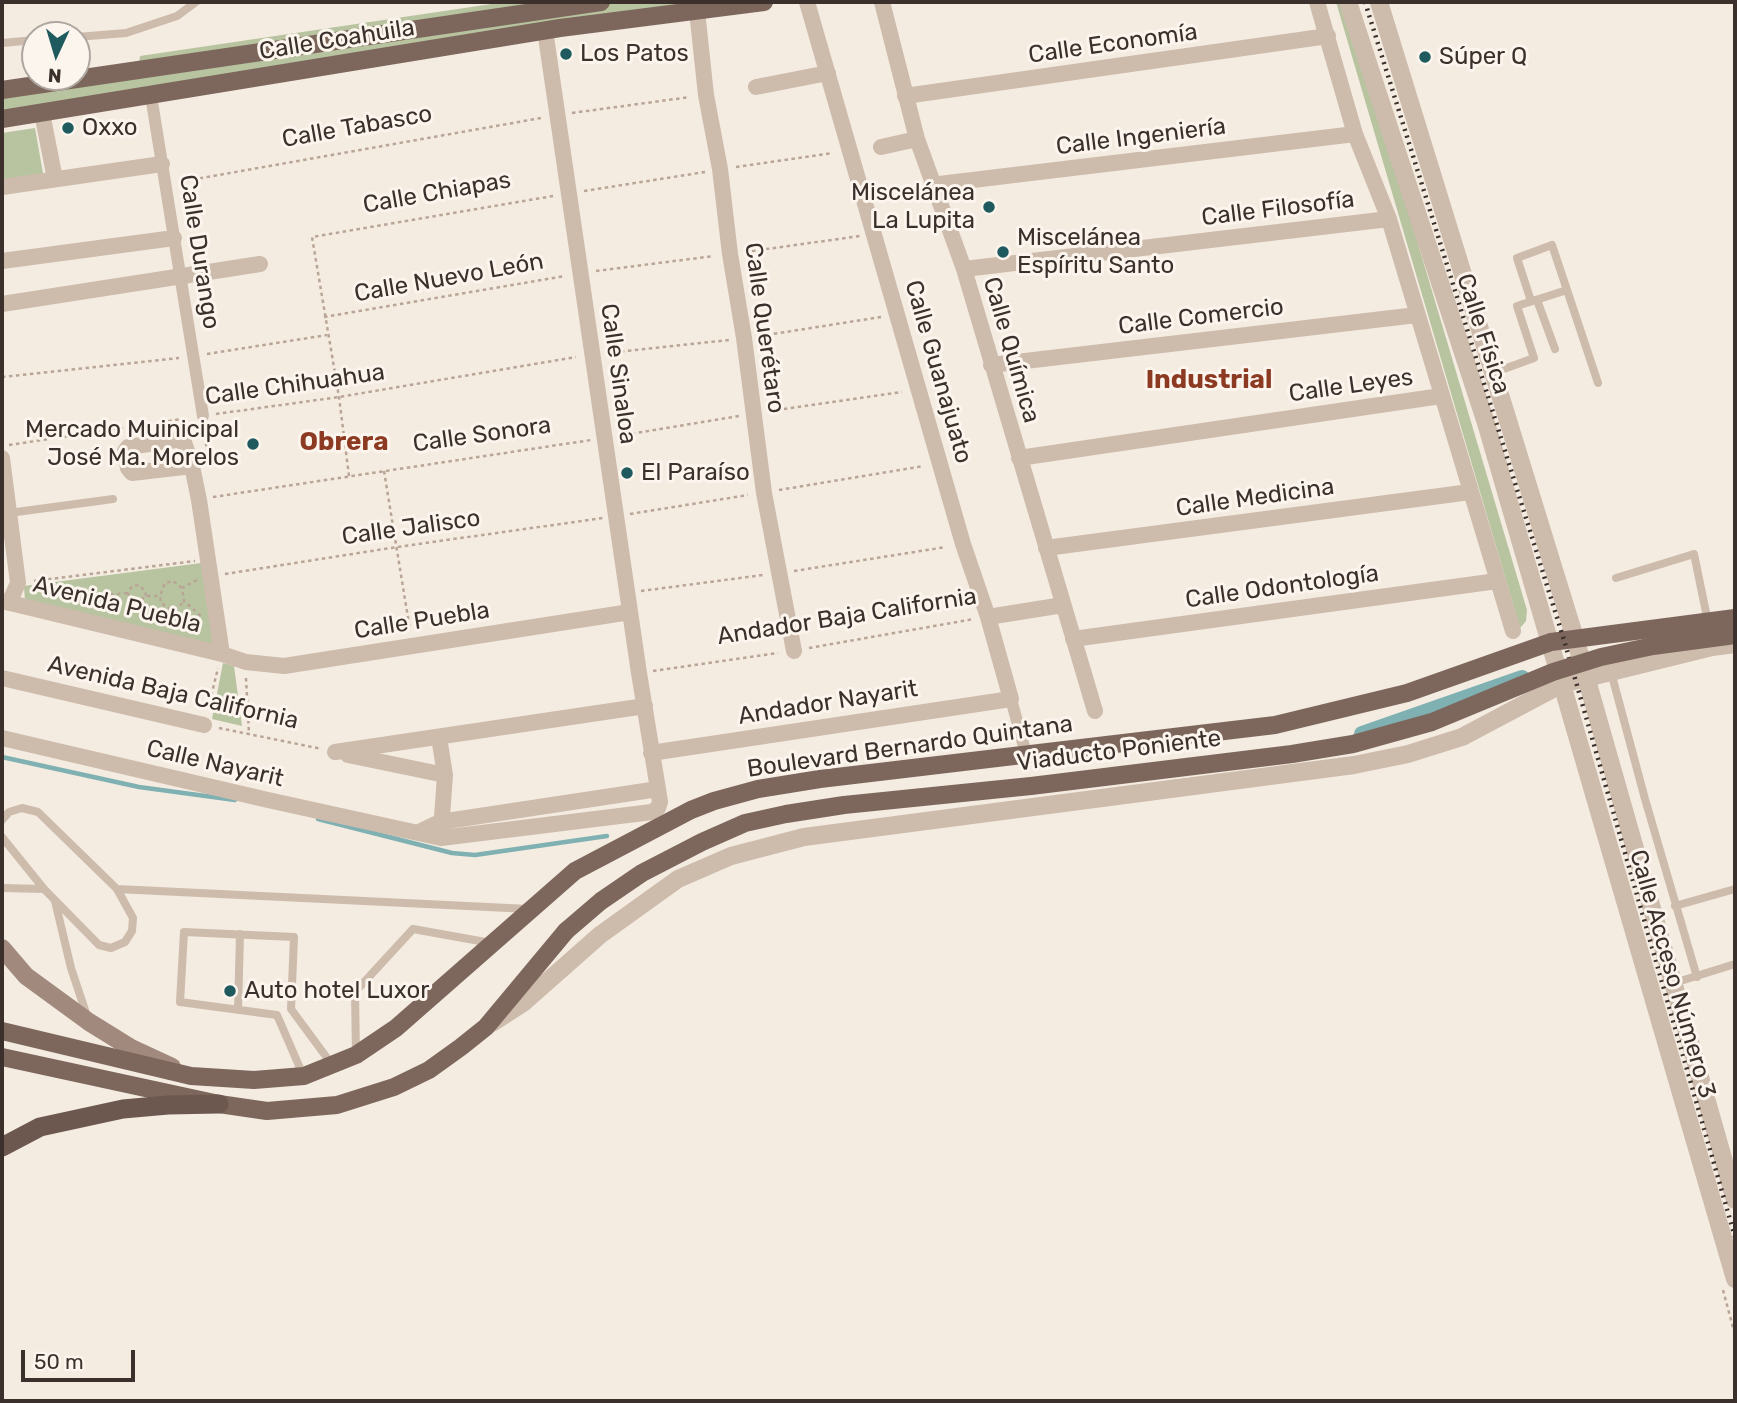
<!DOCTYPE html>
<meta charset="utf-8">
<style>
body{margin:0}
#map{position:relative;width:1737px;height:1403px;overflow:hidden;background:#f4ebe1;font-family:Rubik,sans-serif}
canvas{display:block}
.frame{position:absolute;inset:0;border:4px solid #3b302b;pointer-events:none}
.north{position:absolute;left:21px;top:21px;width:70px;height:70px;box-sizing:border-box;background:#fbf5ee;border:2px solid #aea6a0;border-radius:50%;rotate:184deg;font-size:19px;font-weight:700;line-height:28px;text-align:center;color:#3b302b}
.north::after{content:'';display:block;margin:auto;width:24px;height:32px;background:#1f5a5e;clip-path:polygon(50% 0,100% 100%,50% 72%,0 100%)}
.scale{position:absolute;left:21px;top:1350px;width:114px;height:32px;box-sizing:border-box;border:4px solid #3b302b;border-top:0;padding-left:9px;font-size:21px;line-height:24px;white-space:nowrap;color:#3b302b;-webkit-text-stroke:5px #fbf5ee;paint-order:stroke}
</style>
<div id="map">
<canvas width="1737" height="1403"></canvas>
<div class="frame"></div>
<div class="north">N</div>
<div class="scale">50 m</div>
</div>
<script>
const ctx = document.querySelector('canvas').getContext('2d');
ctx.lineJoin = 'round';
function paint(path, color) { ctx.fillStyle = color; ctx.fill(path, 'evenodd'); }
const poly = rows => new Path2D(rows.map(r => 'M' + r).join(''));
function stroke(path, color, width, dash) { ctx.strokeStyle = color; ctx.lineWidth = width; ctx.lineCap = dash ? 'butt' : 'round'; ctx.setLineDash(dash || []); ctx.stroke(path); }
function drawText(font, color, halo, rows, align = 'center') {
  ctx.font = font + ' Rubik,sans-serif'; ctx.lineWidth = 6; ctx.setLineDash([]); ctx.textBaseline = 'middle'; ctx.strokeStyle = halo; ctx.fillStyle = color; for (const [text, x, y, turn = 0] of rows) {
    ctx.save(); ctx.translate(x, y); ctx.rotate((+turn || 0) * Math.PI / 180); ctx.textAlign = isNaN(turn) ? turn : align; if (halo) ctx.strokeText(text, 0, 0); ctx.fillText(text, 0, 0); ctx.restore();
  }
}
paint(poly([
 [505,2,706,2,2,118,2,92,138,72,140,56],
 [1336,2,1346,2,1527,610,1526,621,1520,628],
 [35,128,44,179,2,185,2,133],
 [209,562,221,647,25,602,24,586],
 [223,663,234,666,242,726,212,719]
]), '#b8c4a0');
stroke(poly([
 [2,757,139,787,235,800],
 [318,819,452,853,475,855,607,836]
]), '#7fb0b2', 4.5);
stroke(poly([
 [1362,734,1522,678]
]), '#7fb0b2', 16);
stroke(poly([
 [572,113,690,97],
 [736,167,833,153],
 [179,182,541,118],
 [584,191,705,172],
 [745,252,860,236],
 [596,271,714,256],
 [324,317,565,276],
 [760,336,881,317],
 [607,353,729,340],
 [207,354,327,335],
 [2,377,179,358],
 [770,411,902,392],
 [216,414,339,397,576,357],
 [204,429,209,467],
 [618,436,739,416],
 [9,445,189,418],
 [384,471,410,630],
 [349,476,339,397,312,237,553,196],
 [779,490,924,466],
 [213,497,591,440],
 [630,514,748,495],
 [794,571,946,547],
 [225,574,397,547,603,518],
 [197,580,182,588,184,601,201,616],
 [34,581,195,561],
 [182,588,173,581,165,583,160,596,161,603,172,610,179,607,184,601],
 [31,589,74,590,81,597],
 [641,591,763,575],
 [146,596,145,591,139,585,132,586,128,593,131,601,137,603,146,596,160,596],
 [81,603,81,597,128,593],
 [809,648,974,619],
 [653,671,778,653],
 [246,678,249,734],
 [208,709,218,668],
 [219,728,322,749],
 [1723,1290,1735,1335]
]), '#b9a596', 2.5, [3.5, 3.5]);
stroke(poly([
 [77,37,126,33,177,16,196,2],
 [2,43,35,40],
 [1537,300,1555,349],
 [1531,301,1517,258,1552,245,1598,383],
 [1493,373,1534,358,1517,306,1567,290],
 [9,513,113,499],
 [1616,578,1694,554,1708,622],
 [1611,672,1645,799,1697,977],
 [2,820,9,812,22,808,38,812,117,889,133,918,132,931,125,942,111,948,99,945,44,889,2,837],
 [2,888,44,889],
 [117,889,529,909],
 [55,901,71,968,87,1016],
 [1675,906,1735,889],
 [1674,983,1735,964],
 [238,1010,240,934],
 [356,1055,355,992,413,929,491,943],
 [303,1075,277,1015,180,1002,184,932,294,937,291,1009,333,1066]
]), '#cdbbac', 8);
stroke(poly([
 [151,96,203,416],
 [1011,699,1026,754]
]), '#cdbbac', 12);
stroke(poly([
 [882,2,917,139,964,269,1095,711],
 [1317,2,1355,134,1389,219,1513,631],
 [697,11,706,95,720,169,730,254,744,338,764,493,794,651],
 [756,87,828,73],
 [905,96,1328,36],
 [42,113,55,179],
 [881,147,917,139],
 [931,185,1355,134],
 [2,187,162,164],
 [2,261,174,238],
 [964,269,1389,219],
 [2,304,260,264],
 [991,365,1417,315],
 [2,458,18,583,9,603],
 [1019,458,1441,396],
 [192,466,132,473,128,468,125,451,128,447,183,439,192,466,199,500,222,654],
 [1046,548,1470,492],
 [2,601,222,654,246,662,284,666,630,612],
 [988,617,1063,605],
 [1073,639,1497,581],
 [2,678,204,725],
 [439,737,445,775,441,831],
 [2,738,268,800,441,838,652,812,658,808,660,802,658,789,639,673,545,30],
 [335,752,645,706],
 [651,753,1011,699,988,617,963,544,807,2],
 [348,755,445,775],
 [419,832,440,822,658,789]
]), '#cdbbac', 16);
stroke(poly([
 [1348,2,1486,423,1735,1279],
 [1379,2,1575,638,1735,1200],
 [492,1023,523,1003,600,935,678,879,731,856,804,837,1354,765,1408,754,1462,737,1562,684,1712,647,1735,644]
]), '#cdbbac', 18);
stroke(poly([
 [2,948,26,976,89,1022,131,1048,172,1067]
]), '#a18a7d', 18);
stroke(poly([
 [2,90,601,2],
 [2,119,560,28,764,2],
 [2,1031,191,1076,254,1080,304,1076,356,1055,396,1028,575,871,691,810,714,801,758,789,820,779,1275,725,1407,693,1551,642,1735,618],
 [2,1057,219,1104,267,1111,337,1105,394,1087,429,1070,461,1047,486,1027,566,931]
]), '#7d675c', 18);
stroke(poly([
 [2,1147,40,1127,123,1109,168,1105,219,1104]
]), '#6c584f', 19);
stroke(poly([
 [1365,2,1564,640,1735,1237]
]), '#3b302b', 4.5, [2, 5]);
stroke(poly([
 [566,931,601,901,642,873,702,842,745,823,786,814,844,805,1031,786,1292,754,1353,744,1432,722,1553,672,1601,657,1653,646,1735,635]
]), '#7d675c', 18);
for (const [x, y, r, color] of [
 [566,54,7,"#1f5a5e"],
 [1425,57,7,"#1f5a5e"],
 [68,128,7,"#1f5a5e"],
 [989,207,7,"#1f5a5e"],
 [1003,252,7,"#1f5a5e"],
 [253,444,7,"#1f5a5e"],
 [627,473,7,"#1f5a5e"],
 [230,991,7,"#1f5a5e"]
]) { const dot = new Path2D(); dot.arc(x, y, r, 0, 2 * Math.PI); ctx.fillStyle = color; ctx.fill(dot); stroke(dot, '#fbf5ee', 2.5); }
drawText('24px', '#3b302b', '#fbf5ee', [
 ["Calle Coahuila",337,40,-9],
 ["Calle Economía",1113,44,-8],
 ["Calle Tabasco",357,127,-10],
 ["Calle Ingeniería",1141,137,-7],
 ["Calle Chiapas",437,193,-10],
 ["Calle Filosofía",1278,209,-7],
 ["Calle Durango",199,252,81],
 ["Calle Nuevo León",449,278,-10],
 ["Calle Comercio",1201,317,-7],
 ["Calle Querétaro",764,328,82],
 ["Calle Física",1483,334,72],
 ["Calle Química",1011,350,74],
 ["Calle Guanajuato",938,372,74],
 ["Calle Sinaloa",618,374,82],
 ["Calle Chihuahua",295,385,-8],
 ["Calle Leyes",1351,386,-8],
 ["Calle Sonora",482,435,-8],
 ["Calle Medicina",1255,498,-8],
 ["Calle Jalisco",411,528,-8],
 ["Calle Odontología",1282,587,-8],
 ["Avenida Puebla",117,605,14],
 ["Andador Baja California",847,617,-9],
 ["Calle Puebla",422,621,-9],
 ["Avenida Baja California",173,693,13],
 ["Andador Nayarit",828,703,-9],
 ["Boulevard Bernardo Quintana",910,747,-8],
 ["Viaducto Poniente",1119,751,-7],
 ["Calle Nayarit",215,764,13],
 ["Calle Acceso Número 3",1672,974,74]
]);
drawText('24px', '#3b302b', '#fbf5ee', [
 ["Los Patos",580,54],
 ["Súper Q",1439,57],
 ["Oxxo",82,128],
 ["Miscelánea",975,193,"right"],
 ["La Lupita",975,221,"right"],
 ["Miscelánea",1017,238],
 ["Espíritu Santo",1017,266],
 ["Mercado Muinicipal",239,430,"right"],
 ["José Ma. Morelos",239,458,"right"],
 ["El Paraíso",641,473],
 ["Auto hotel Luxor",244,991]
], 'left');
drawText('bold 26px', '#8c3b22', '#fbf5ee', [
 ["Industrial",1209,380],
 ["Obrera",344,442]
]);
</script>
